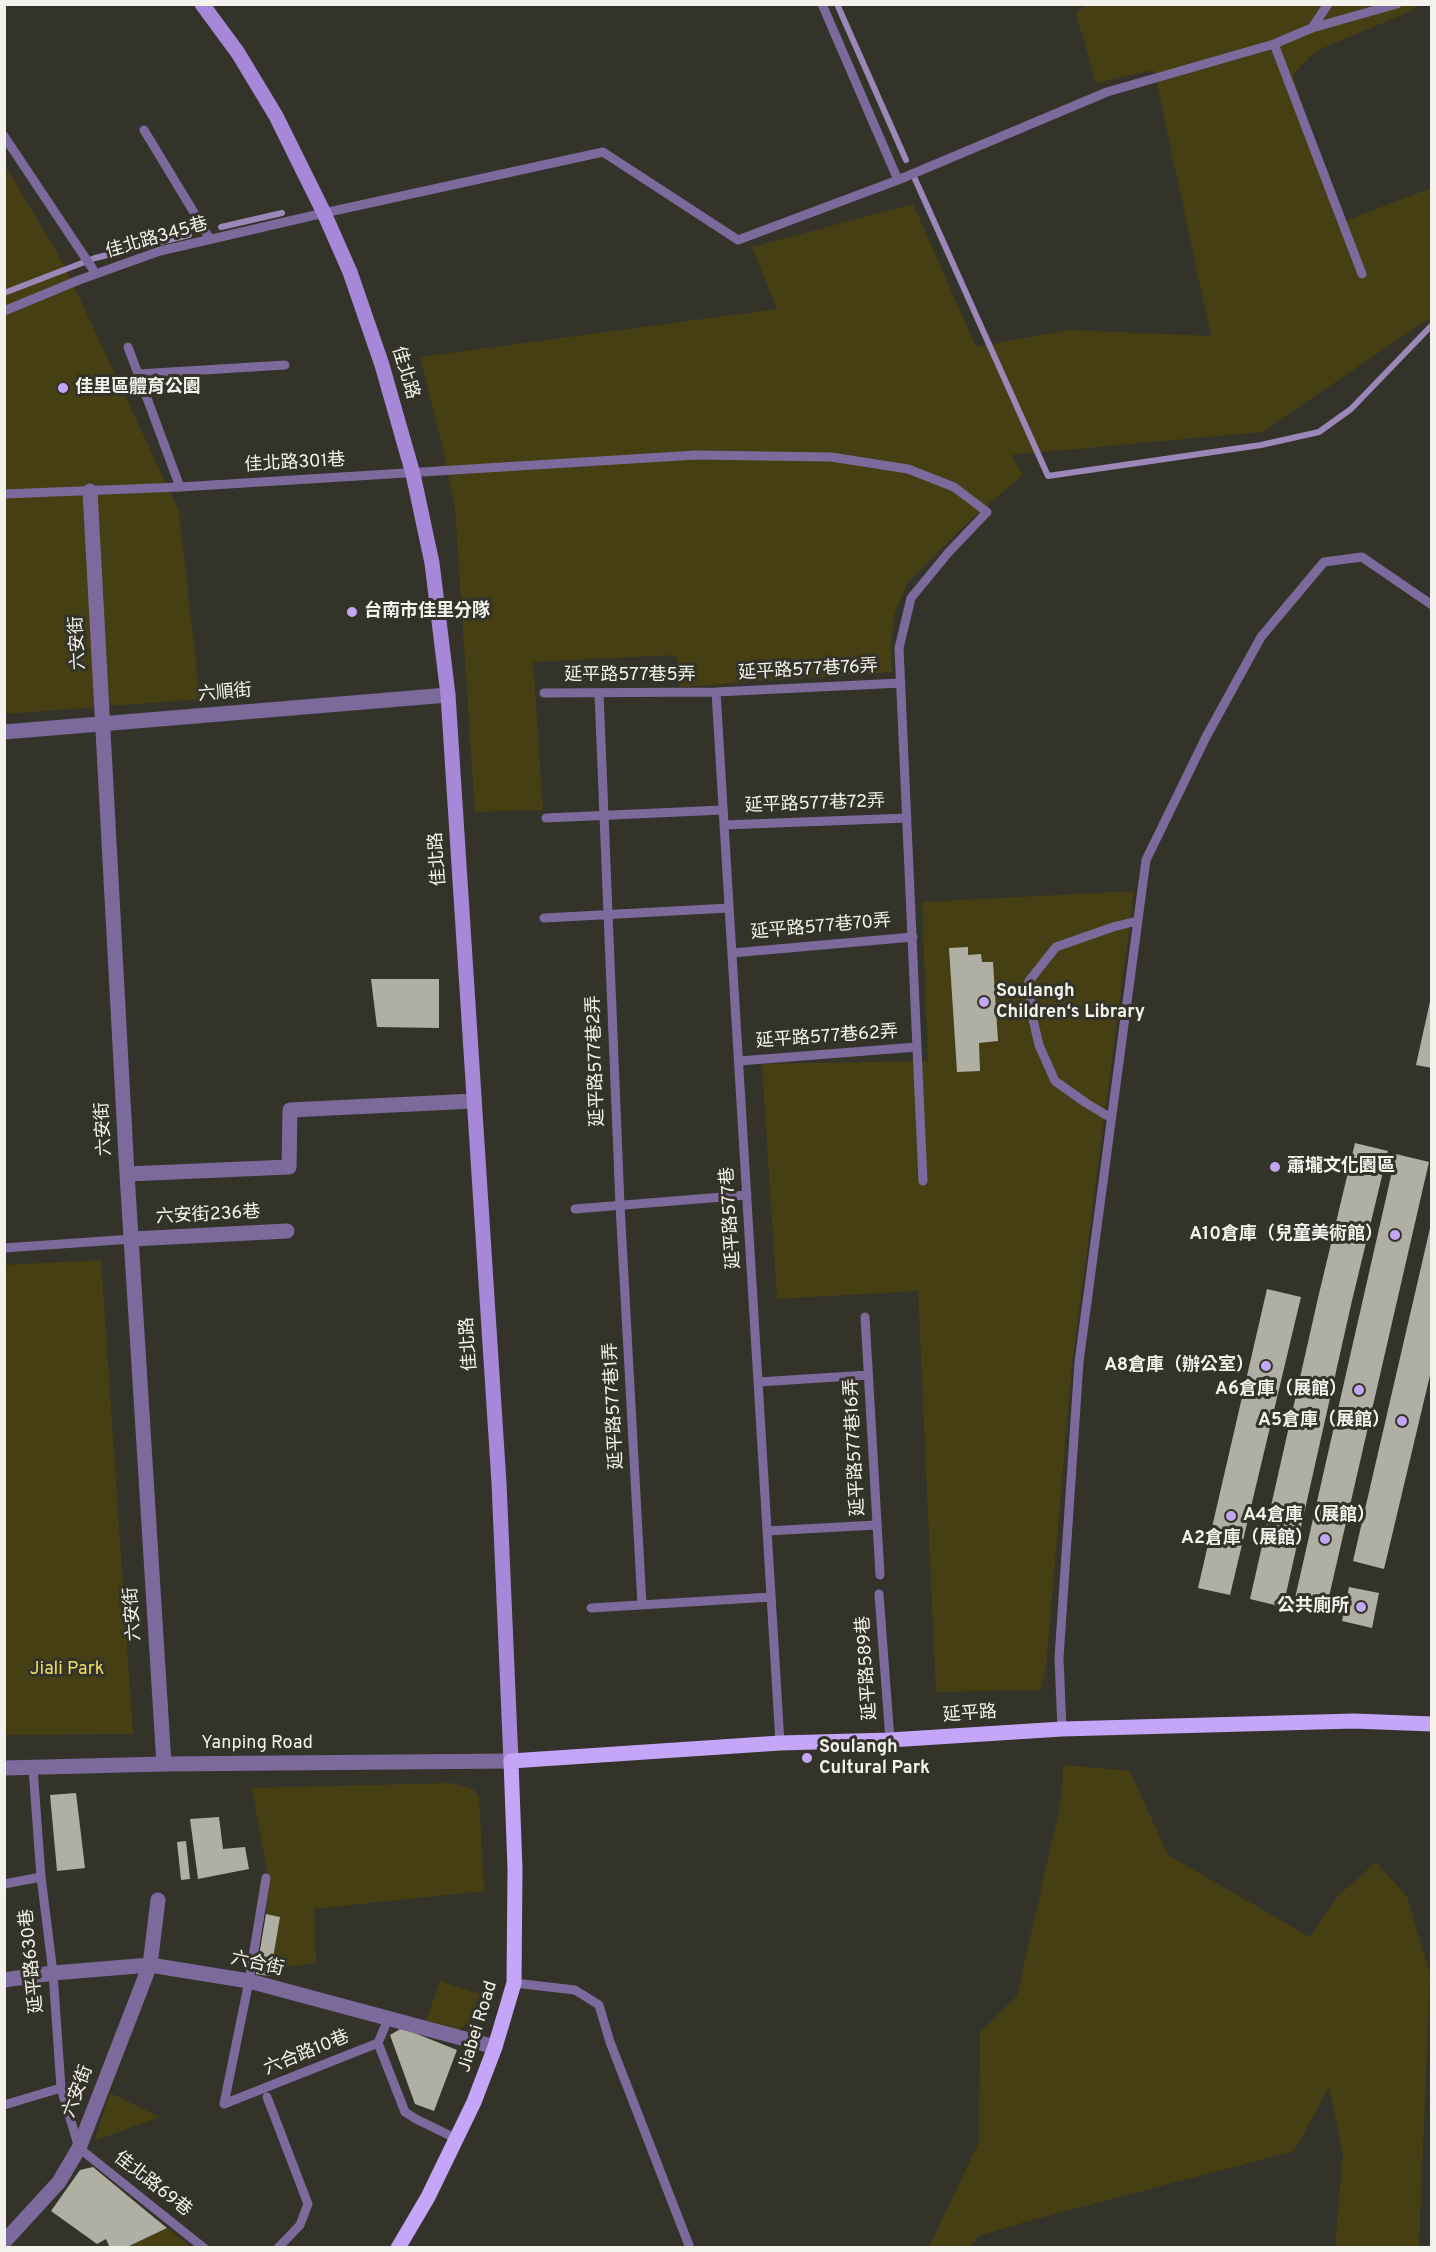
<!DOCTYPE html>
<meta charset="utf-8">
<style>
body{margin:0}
#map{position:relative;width:1436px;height:2252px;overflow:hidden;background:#34332a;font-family:Overpass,sans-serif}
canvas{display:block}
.frame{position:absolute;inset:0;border:6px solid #f3f2ec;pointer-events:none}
</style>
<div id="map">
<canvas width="1436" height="2252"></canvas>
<div class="frame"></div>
</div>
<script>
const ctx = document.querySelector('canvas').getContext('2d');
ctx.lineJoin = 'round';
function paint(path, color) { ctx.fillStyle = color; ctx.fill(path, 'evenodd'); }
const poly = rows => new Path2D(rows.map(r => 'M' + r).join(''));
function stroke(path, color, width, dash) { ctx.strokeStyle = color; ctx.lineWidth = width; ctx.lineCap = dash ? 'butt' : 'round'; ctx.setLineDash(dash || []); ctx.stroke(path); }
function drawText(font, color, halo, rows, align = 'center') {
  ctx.font = font + ' Overpass,"Noto Sans TC",sans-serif'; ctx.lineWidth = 6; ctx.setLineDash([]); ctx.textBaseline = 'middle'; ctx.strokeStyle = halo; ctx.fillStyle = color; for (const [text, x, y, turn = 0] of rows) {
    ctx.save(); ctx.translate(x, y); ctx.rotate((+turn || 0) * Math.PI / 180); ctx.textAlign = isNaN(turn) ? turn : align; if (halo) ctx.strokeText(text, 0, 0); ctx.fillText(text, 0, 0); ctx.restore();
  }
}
paint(poly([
 [1088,4,1418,5,1411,11,1316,51,1293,74,1337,224,1431,188,1431,317,1262,432,1011,455,1023,475,971,519,908,582,895,612,891,641,892,672,680,687,676,655,533,662,543,810,475,812,455,509,441,440,420,357,777,309,752,247,913,204,976,347,1067,330,1211,336,1154,70,1096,83,1076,13],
 [4,163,64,265,179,511,200,699,5,714],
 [1134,891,1072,1364,1046,1667,1040,1690,936,1692,918,1291,777,1299,762,1064,928,1061,922,902],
 [101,1260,133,1734,5,1735,5,1265],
 [1063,1765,1130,1771,1168,1855,1310,1937,1338,1896,1376,1862,1407,1897,1430,1974,1419,2247,1335,2247,1343,2154,1329,2087,1294,2151,1025,2222,979,2236,970,2247,929,2247,979,2142,980,2032,1017,1996,1062,1797],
 [452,1783,473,1789,479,1797,484,1891,314,1909,316,1963,285,1967,272,1965,280,1917,266,1914,269,1882,252,1788],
 [440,1981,480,1994,471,2020,458,2031,426,2020],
 [110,2093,160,2117,94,2141],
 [167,2228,191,2247,125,2248]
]), '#463f13');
stroke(poly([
 [837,4,906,160],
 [915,179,1048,476,1261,445,1319,432,1351,409,1432,325],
 [221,227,282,213],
 [4,293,95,258,189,235]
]), '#9c87b9', 6);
paint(poly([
 [968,947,968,955,981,954,982,962,993,962,998,1041,979,1043,980,1071,957,1072,949,948],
 [371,979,439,979,439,1028,377,1027],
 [1431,997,1432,997,1432,1068,1416,1065],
 [1355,1143,1388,1151,1351,1305,1283,1607,1250,1599,1318,1298],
 [1396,1154,1429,1162,1325,1614,1293,1607],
 [1431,1224,1432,1367,1384,1569,1353,1561],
 [1267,1289,1301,1297,1230,1595,1198,1588],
 [1349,1587,1379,1593,1372,1628,1342,1621],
 [76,1793,85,1868,57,1871,50,1795],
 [219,1817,223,1849,245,1847,249,1869,198,1879,190,1819],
 [186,1841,190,1879,181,1880,177,1842],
 [266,1914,280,1917,270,1976,256,1974],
 [402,2028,457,2050,434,2111,415,2104,390,2035],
 [93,2167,151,2215,167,2228,125,2248,110,2248,106,2239,97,2244,51,2211,80,2170]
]), '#b0afa4');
stroke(poly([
 [822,4,898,180],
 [1312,28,1397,4],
 [1274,44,1362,274],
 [144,130,210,239],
 [4,136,96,274],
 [4,311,79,280,160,251,324,213,603,152,738,240,898,180,1107,92,1274,44,1312,28,1328,4],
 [128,347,180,487],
 [138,374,285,365],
 [4,494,180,487,696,455,831,457,908,469,954,487,987,512,948,553,911,598,899,648,923,1181],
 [716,692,780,1743],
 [544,693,716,692,901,683],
 [599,694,620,1205,642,1605],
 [546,818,723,810],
 [724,825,907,818],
 [544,918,729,908],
 [732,953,913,937],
 [739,1061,917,1047],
 [1111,1118,1086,1103,1055,1081,1039,1045,1031,1011,1029,981,1056,947,1113,927,1137,921],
 [575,1209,747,1195],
 [4,1248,132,1239],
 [865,1317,880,1575],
 [758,1382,868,1375],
 [767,1531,876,1525],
 [879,1594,890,1740],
 [591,1608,771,1597],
 [1062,1729,1059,1658,1079,1362,1146,860,1206,737,1261,637,1324,562,1362,557,1432,605],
 [33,1768,41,1877,53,1973,61,2088,79,2148,204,2248],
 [4,1884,41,1877],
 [514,1983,575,1990,599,2005,610,2042,690,2248],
 [378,2043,405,2112,416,2119,457,2139],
 [267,2097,308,2204,300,2225,278,2248],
 [224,2104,249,1981,266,1878],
 [224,2104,378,2043,388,2019],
 [4,2105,61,2088]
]), '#7d6a9c', 9);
stroke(poly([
 [90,491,127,1174,164,1764],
 [4,732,448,695],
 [127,1174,289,1167,290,1110,474,1101],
 [132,1239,287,1231],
 [4,1768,164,1764,511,1761],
 [4,1980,53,1973,150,1965,249,1981,495,2047],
 [4,2242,59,2182,79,2148,150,1965,158,1900]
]), '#7d6a9c', 15);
stroke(poly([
 [202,4,238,53,276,116,324,213,350,272,382,365,413,474,432,563,448,695,499,1483,511,1761]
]), '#a788d8', 15);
stroke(poly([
 [398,2248,428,2197,474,2102,495,2047,514,1983,515,1869,511,1761,780,1743,890,1740,1062,1729,1354,1721,1432,1724]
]), '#c4a5f7', 15);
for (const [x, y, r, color] of [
 [63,388,6,"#c3a7f2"],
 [352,612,6,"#c3a7f2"],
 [984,1002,6,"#c3a7f2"],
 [1275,1167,6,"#c3a7f2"],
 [1395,1235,6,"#c3a7f2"],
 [1266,1366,6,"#c3a7f2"],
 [1359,1390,6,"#c3a7f2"],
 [1402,1421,6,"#c3a7f2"],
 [1231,1516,6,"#c3a7f2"],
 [1325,1539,6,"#c3a7f2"],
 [1361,1607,6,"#c3a7f2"],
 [807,1758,6,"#c3a7f2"]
]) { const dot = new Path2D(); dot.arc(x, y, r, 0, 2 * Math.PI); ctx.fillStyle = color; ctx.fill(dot); stroke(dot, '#34332a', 2); }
drawText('18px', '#f3f2ec', '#34332a', [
 ["佳北路345巷",157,239,-16],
 ["佳北路",404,373,73],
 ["佳北路301巷",295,464,-3],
 ["六安街",79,643,-93],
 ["延平路577巷76弄",808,671,-3],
 ["延平路577巷5弄",630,676],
 ["六順街",225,694,-5],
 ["延平路577巷72弄",815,805,-2],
 ["佳北路",439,859,-94],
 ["延平路577巷70弄",821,928,-5],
 ["延平路577巷62弄",827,1038,-4],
 ["延平路577巷2弄",597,1061,-92],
 ["六安街",105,1129,-93],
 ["六安街236巷",208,1216,-3],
 ["延平路577巷",732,1218,-94],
 ["佳北路",470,1344,-94],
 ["延平路577巷1弄",615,1406,-93],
 ["延平路577巷16弄",856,1447,-93],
 ["六安街",134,1614,-94],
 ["延平路589巷",868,1668,-94],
 ["延平路",970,1715,-4],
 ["Yanping Road",257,1744],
 ["延平路630巷",33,1961,-96],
 ["六合街",257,1965,13],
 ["Jiabei Road",479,2027,-73],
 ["六合路10巷",307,2054,-22],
 ["六安街",79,2092,-69],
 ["佳北路69巷",152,2185,38]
]);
drawText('bold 18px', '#f3f2ec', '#34332a', [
 ["佳里區體育公園",75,388],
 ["台南市佳里分隊",364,612],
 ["Soulangh",996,992],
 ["Children‘s Library",996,1013],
 ["蕭壠文化園區",1287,1167],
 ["A10倉庫（兒童美術館）",1383,1235,"right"],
 ["A8倉庫（辦公室）",1254,1366,"right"],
 ["A6倉庫（展館）",1347,1390,"right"],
 ["A5倉庫（展館）",1390,1421,"right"],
 ["A4倉庫（展館）",1243,1516],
 ["A2倉庫（展館）",1313,1539,"right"],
 ["公共廁所",1349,1607,"right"],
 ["Soulangh",819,1748],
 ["Cultural Park",819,1769]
], 'left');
drawText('18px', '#f3dd60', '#34332a', [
 ["Jiali Park",67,1670]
]);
</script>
